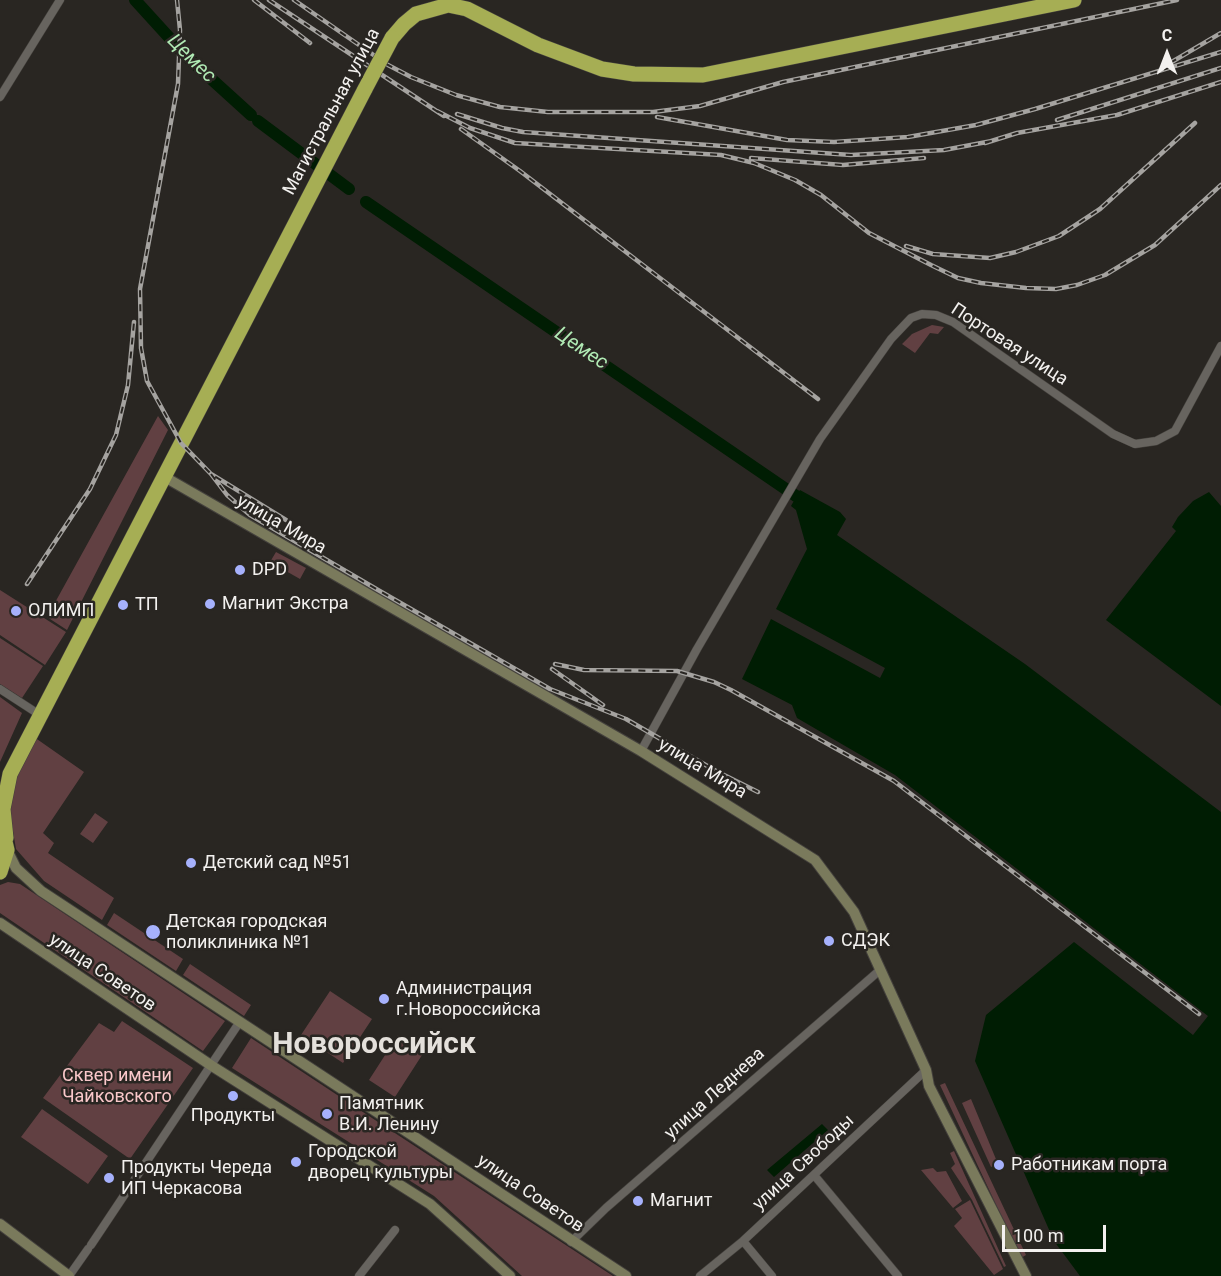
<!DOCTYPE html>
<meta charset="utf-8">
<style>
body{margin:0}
#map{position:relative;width:1221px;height:1276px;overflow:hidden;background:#292622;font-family:Roboto,sans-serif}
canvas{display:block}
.north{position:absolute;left:1137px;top:24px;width:60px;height:60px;-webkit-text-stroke:4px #292622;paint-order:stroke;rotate:0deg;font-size:16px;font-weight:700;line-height:24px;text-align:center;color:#f3f1ef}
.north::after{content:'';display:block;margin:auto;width:21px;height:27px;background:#f3f1ef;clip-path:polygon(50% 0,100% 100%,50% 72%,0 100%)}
.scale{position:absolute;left:1002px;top:1225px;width:104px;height:27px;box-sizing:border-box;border:3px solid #f3f1ef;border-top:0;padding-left:8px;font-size:18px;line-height:21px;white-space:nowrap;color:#f3f1ef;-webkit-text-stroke:4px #292622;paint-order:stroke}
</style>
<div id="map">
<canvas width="1221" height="1276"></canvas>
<div class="north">С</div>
<div class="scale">100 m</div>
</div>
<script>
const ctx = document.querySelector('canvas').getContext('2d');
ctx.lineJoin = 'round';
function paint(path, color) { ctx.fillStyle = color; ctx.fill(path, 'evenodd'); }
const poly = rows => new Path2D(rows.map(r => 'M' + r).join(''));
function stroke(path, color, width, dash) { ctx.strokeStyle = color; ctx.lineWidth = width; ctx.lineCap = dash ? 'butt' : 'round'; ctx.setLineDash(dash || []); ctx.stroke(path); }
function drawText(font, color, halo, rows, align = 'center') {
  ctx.font = font + ' Roboto,sans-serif'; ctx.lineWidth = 5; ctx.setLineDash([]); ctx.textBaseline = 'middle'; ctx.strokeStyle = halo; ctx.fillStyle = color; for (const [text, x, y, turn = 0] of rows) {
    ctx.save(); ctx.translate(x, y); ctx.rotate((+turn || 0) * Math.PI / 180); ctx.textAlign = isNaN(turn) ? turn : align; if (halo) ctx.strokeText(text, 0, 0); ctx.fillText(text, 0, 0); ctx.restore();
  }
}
paint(poly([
 [932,325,944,327,938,334,930,333,915,353,902,344,912,334],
 [158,416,168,430,67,630,47,617],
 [276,552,306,568,300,579,270,562],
 [0,590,66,632,45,665,0,635],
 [0,638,43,666,22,698,0,684],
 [0,697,22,713,0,762],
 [34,737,84,772,43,833,54,843,48,853,114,898,102,920,44,881,16,849,10,814,17,771],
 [95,813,108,822,93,843,80,834],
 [8,882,20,884,225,1021,203,1051,0,913,0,885],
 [114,913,183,959,176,971,107,925],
 [190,964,251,1005,244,1016,183,975],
 [330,991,372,1019,343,1063,301,1035],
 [122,1021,193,1068,130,1159,43,1098,99,1023,114,1032],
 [398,1035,424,1052,395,1097,369,1080],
 [251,1038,375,1120,613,1276,522,1276,434,1196,232,1068],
 [945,1083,1026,1255,1021,1258,940,1085],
 [971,1099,998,1164,991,1167,962,1103],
 [42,1109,108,1156,88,1184,21,1137],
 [954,1151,1006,1266,1004,1267,972,1200,951,1168,955,1164,950,1153],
 [933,1168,937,1172,946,1171,962,1201,953,1208,921,1170],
 [970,1200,1003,1269,994,1275,954,1226,962,1218,955,1209]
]), '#614042');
paint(poly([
 [800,490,840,512,846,519,837,535,1025,664,1221,812,1221,1276,1080,1276,1054,1241,975,1061,986,1015,1074,942,1193,1035,1208,1016,895,775,797,718,792,705,742,679,771,619,880,678,885,668,776,609,807,549,796,510,791,506],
 [1209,492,1221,506,1221,706,1106,620,1176,531,1172,527,1178,517,1193,501],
 [822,1124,828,1130,774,1177,767,1170]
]), '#001d03');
stroke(poly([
 [135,0,186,56,251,115],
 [258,121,349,189],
 [366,202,796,496]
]), '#001d03', 12);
const street = poly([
 [0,97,60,0],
 [0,689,40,715],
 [641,751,697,649,820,439,891,339,911,318,922,314,936,315,953,322,1113,434,1135,444,1156,441,1175,431,1221,346],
 [814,1175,898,1276],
 [743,1241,772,1276],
 [571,1242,606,1208,880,970],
 [91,1245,239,1023],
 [69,1276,88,1249],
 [359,1276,395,1230],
 [700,1276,743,1241,926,1070]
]);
const secondary = poly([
 [163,476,641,751,815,860,854,912,926,1070,929,1086,1026,1276],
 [7,850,16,868,41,891,626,1276],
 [0,923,212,1066,430,1204,510,1276],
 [0,1224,69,1276]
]);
const highway = poly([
 [392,38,404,24,416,14,448,5,467,9,538,45,602,69,634,74,703,75,1074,0],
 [6,838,3,809,10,774,365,89],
 [0,872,7,850,2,829]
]);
stroke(street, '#44413d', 9);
stroke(secondary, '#44413d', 12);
stroke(highway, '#44413d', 16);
stroke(street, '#67645f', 8);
stroke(secondary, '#7a7a5c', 10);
stroke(highway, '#a6ae54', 15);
const rail = poly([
 [177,0,180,30,178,84,140,289,141,348,147,381,181,443,211,474,286,520],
 [254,0,310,43],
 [269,0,444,116],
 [294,0,388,65,411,77,456,95,500,107,548,112,653,112,700,106,783,82,1177,0],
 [1170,63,1221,33],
 [437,111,470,128,515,143,721,155,754,163,795,180,821,195,869,233,931,265,958,278,981,283,1026,288,1056,289,1077,285,1105,275,1155,245,1221,185],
 [457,114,502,128,523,132,851,155,944,150,992,141],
 [657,117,787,140,834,142,908,137,976,125,1035,109,1221,52],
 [1057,120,1221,68],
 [461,129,520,171,818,399],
 [985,143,1017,133,1117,115,1221,82],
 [751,158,843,165,924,158],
 [906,246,933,254,990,258,1016,252,1059,236,1100,209,1195,123],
 [211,474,227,495,250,515,378,590,550,689,626,719,716,771,758,792],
 [27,584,90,489,116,435,128,385,134,322],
 [555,664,584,670,677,671,714,682,731,690,894,781,1199,1014],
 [552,669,603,705]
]);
stroke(rail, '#a5a3a0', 4.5);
stroke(rail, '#292622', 2, [7]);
const highwayBridge = poly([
 [365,89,392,38]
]);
stroke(highwayBridge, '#44413d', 16, []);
stroke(highwayBridge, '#a6ae54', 15);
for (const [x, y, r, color] of [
 [240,570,6,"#a6b1fc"],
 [210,604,6,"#a6b1fc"],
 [123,605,6,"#a6b1fc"],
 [16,611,6,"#a6b1fc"],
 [191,863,6,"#a6b1fc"],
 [153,932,8,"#a6b1fc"],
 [829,941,6,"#a6b1fc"],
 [384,999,6,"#a6b1fc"],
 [233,1096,6,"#a6b1fc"],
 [327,1114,6,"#a6b1fc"],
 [296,1162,6,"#a6b1fc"],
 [999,1165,6,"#a6b1fc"],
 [109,1178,6,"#a6b1fc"],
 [638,1201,6,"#a6b1fc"]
]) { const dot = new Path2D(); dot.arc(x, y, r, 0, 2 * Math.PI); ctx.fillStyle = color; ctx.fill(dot); stroke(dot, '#292622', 2); }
drawText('18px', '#f3f1ef', '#292622', [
 ["Магистральная улица",332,112,-62],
 ["Портовая улица",1009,345,33],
 ["улица Мира",281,525,30],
 ["улица Мира",702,769,31],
 ["улица Советов",102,973,34],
 ["улица Леднева",715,1094,-42],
 ["улица Свободы",804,1163,-43],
 ["улица Советов",530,1194,34]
]);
drawText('18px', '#f3f1ef', '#292622', [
 ["DPD",252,570],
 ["Магнит Экстра",222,604],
 ["ТП",135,605],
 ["ОЛИМП",28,611],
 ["Детский сад №51",203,863],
 ["Детская городская",166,922],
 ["поликлиника №1",166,943],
 ["СДЭК",841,941],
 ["Администрация",396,989],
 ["г.Новороссийска",396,1010],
 ["Памятник",339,1104],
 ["В.И. Ленину",339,1125],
 ["Продукты",233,1116,"center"],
 ["Городской",308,1152],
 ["дворец культуры",308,1173],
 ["Работникам порта",1011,1165],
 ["Продукты Череда",121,1168],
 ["ИП Черкасова",121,1189],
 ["Магнит",650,1201]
], 'left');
drawText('18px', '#fac8ca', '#292622', [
 ["Сквер имени",117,1076],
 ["Чайковского",117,1097]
]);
drawText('italic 20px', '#b1ebb5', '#292622', [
 ["Цемес",191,59,45],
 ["Цемес",581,349,34]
]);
drawText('bold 30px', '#e4e0db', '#292622', [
 ["Новороссийск",374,1045]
]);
</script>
